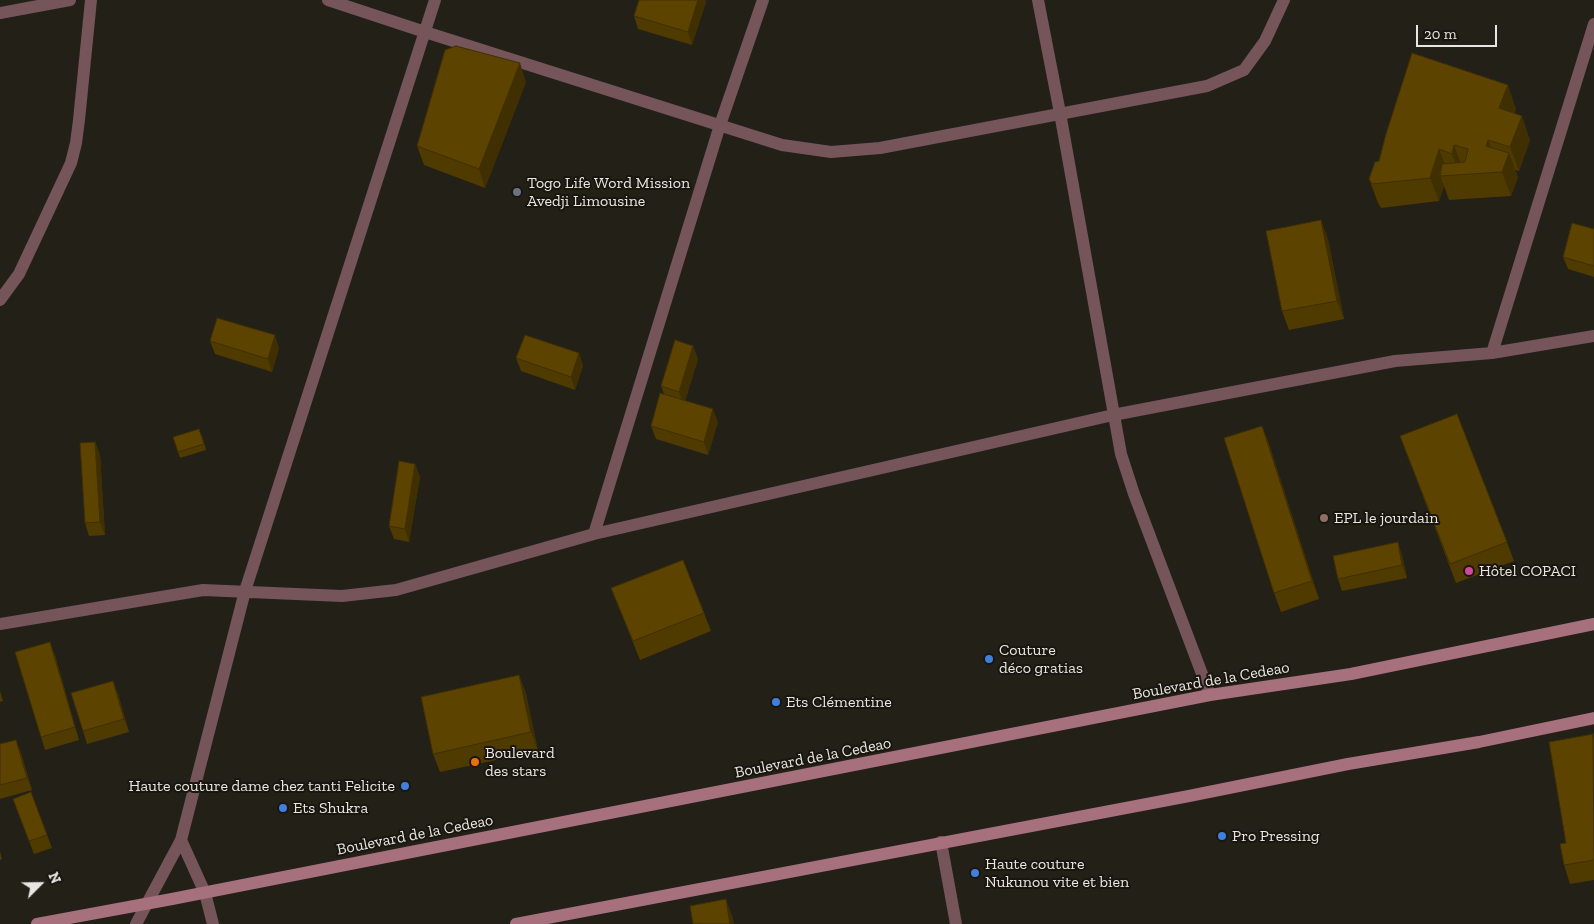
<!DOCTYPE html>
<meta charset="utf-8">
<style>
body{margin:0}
#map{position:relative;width:1594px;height:924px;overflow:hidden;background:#232018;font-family:"Zilla Slab",serif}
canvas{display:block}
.north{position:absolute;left:15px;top:859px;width:50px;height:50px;-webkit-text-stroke:4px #1a160f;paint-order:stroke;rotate:67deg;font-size:14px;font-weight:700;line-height:20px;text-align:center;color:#e9e6e2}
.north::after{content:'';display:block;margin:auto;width:18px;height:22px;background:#e9e6e2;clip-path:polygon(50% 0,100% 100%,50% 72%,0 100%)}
.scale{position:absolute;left:1416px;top:25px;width:81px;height:22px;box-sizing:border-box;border:2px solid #e9e6e2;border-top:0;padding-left:6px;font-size:15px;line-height:18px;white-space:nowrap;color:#e9e6e2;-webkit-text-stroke:4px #1a160f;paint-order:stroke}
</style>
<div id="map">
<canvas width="1594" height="924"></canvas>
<div class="north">N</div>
<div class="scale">20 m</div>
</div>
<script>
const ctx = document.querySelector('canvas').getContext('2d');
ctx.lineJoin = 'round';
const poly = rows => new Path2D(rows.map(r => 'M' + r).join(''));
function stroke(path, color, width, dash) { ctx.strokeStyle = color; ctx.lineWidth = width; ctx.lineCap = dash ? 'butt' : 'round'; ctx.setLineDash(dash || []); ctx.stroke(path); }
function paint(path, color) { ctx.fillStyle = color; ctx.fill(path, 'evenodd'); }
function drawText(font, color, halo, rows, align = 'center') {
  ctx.font = font + ' "Zilla Slab",serif'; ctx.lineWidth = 4; ctx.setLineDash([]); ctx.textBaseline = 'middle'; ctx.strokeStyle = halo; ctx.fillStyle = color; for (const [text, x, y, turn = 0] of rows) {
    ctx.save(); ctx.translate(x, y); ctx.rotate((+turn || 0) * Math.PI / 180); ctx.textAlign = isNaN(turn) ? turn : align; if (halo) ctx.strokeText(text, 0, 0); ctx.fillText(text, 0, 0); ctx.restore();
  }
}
stroke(poly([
 [328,0,425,32,782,145,831,152,880,148,1207,86,1244,70,1265,41,1284,0],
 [1038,0,1060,113,1121,454,1134,494,1210,695],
 [0,13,70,0],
 [0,300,19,274,71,163,76,143,79,120,91,0],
 [1492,353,1594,336],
 [594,534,1113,415,1395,361,1492,353,1594,24],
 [0,624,203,590,342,596,396,590,594,534,720,125,763,0],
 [181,840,205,893,213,924],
 [941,842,956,924],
 [136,924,181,840,245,591,435,0]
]), '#75545a', 12);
stroke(poly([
 [37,924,172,899,1210,695,1351,674,1594,624],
 [516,924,1189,796,1348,764,1479,742,1594,718]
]), '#a6707c', 12);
paint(poly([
 [639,0,705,0,706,2,692,45,638,29,634,16],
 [526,82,485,188,424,165,417,146],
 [1516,109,1514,114,1530,140,1519,171,1515,170,1518,177,1511,196,1449,200,1444,186,1439,201,1381,208,1378,203,1369,179],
 [1594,229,1594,277,1568,269,1563,257],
 [1328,239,1344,319,1289,330,1282,311],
 [210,341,279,348,272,372,215,354],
 [693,346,698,359,685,401,718,422,708,455,656,439,651,426,664,394,661,386],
 [579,353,583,366,575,390,521,371,516,358],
 [1262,426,1269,444,1319,599,1281,612,1274,593],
 [202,435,206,450,180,458,178,452],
 [1400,436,1507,542,1514,561,1456,583],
 [95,442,100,455,105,535,89,536,85,523],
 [415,464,420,477,409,542,394,539,389,526],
 [1402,555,1407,578,1342,591,1338,579],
 [611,588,704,613,711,631,640,660],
 [55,655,79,740,45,750,41,737],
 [519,675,526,694,538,751,440,772,433,754],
 [0,691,3,701,0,702],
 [118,694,129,732,87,744,83,731],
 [1594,736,1594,880,1570,884,1564,865,1566,843],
 [16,740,21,753,32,790,0,799,0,744],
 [31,792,52,848,34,854,13,799],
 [0,851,2,859,0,860]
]), '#4f3a00');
paint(poly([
 [698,0,705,0,706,2,692,45,688,32],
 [520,63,526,82,485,188,479,169],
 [1508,85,1516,109,1508,132,1499,108],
 [1522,116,1530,140,1519,171,1510,147],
 [1488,140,1497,164,1486,146],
 [1454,145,1463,169,1459,174,1452,154],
 [1439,149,1448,173,1440,176,1444,186,1439,201,1430,178],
 [1509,153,1518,177,1511,196,1502,172],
 [1321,220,1328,239,1344,319,1337,301],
 [275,335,279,348,272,372,268,359],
 [693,346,698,359,684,405,679,392],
 [579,353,583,366,575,390,571,377],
 [713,409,718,422,708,455,704,442],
 [1262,426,1269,444,1319,599,1312,581],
 [95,442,100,455,105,535,100,522],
 [415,464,420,477,409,542,405,529],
 [1398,542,1402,555,1407,578,1402,565],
 [50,642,55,655,79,740,75,727],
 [519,675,526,694,538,751,531,732],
 [113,681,118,694,129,732,124,719],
 [16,740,21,753,32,790,27,778],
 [726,899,733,918,734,924,730,924]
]), '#402f00');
const building = poly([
 [639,0,698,0,688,32,634,16,639,0],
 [456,46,520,63,479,169,417,146,445,50,456,46],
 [1412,53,1508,85,1499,108,1522,116,1510,147,1488,140,1486,146,1509,153,1502,172,1440,176,1442,164,1465,162,1468,149,1454,145,1452,154,1439,149,1430,178,1372,184,1369,179,1375,162,1379,161,1386,134,1412,53],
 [1321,220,1337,301,1282,311,1266,231,1321,220],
 [1572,223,1594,229,1594,266,1563,257,1572,223],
 [217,318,275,335,268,359,210,341,217,318],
 [525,335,579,353,571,377,516,358,525,335],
 [675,340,693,346,679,392,661,386,675,340],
 [660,393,713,409,704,442,651,426,660,393],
 [1457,414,1507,542,1450,564,1400,436,1457,414],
 [1262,426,1312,581,1274,593,1224,438,1262,426],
 [199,429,204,444,178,452,173,437,199,429],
 [95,442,100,522,85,523,80,443,95,442],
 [399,461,415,464,405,529,389,526,399,461],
 [1398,542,1402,565,1338,579,1333,556,1398,542],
 [683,560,704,613,633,641,611,588,683,560],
 [50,642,75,727,41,737,15,652,50,642],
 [519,675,531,732,433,754,421,697,519,675],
 [113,681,124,719,83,731,71,693,113,681],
 [1593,734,1594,860,1564,865,1560,844,1566,843,1549,742,1593,734],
 [16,740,27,778,0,785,0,744,16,740],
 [31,792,47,835,29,841,13,799,31,792],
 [726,899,730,924,693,924,690,906,726,899]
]);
paint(building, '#5c4300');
stroke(building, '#402f00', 1);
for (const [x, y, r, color] of [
 [517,192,5,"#6b7280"],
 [1324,518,5,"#8d6e63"],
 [1469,571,5,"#d1479c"],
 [989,659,5,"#3f7fe0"],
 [776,702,5,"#3f7fe0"],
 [475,762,5,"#e8710a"],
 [405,786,5,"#3f7fe0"],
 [283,808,5,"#3f7fe0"],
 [1222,836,5,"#3f7fe0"],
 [975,873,5,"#3f7fe0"]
]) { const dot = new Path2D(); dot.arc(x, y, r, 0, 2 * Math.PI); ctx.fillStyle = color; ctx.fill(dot); stroke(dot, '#1a160f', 2); }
drawText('16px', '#e9e6e2', '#1a160f', [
 ["Togo Life Word Mission",527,183],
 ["Avedji Limousine",527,201],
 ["EPL le jourdain",1334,518],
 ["Hôtel COPACI",1479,571],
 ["Couture",999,650],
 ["déco gratias",999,668],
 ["Ets Clémentine",786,702],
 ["Boulevard",485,753],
 ["des stars",485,771],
 ["Haute couture dame chez tanti Felicite",395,786,"right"],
 ["Ets Shukra",293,808],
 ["Pro Pressing",1232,836],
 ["Haute couture",985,864],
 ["Nukunou vite et bien",985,882]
], 'left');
drawText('16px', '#e9e6e2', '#1a160f', [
 ["Boulevard de la Cedeao",1211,681,-10],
 ["Boulevard de la Cedeao",813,758,-11],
 ["Boulevard de la Cedeao",415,835,-11]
]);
</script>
